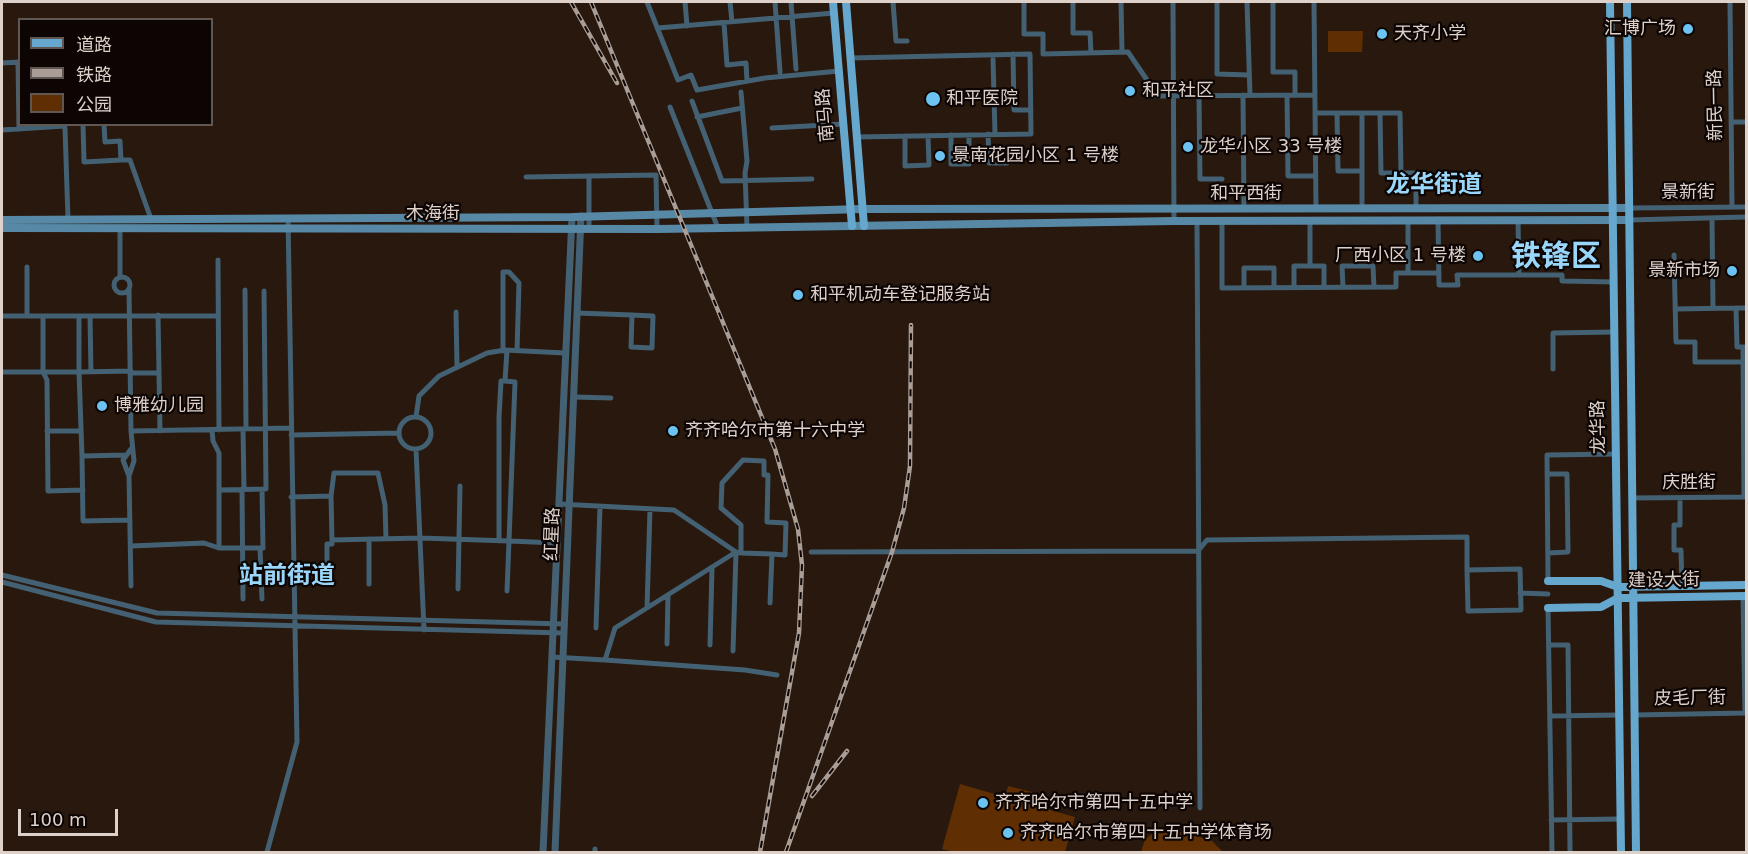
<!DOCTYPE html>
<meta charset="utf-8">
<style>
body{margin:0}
#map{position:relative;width:1748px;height:854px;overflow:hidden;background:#28180d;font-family:"DejaVu Sans","Noto Sans SC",sans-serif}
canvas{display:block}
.frame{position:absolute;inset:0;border:3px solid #ddd1ca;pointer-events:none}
.legend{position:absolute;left:18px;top:18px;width:195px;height:108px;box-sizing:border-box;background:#0c0503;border:2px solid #605753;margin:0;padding:8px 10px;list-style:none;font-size:18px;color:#ddd1ca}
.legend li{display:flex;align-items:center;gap:12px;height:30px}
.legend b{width:30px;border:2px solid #605753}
.scale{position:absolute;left:18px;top:809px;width:100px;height:27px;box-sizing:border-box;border:3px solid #ddd1ca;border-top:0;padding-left:8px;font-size:18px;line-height:21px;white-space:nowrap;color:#ddd1ca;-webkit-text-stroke:4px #0c0503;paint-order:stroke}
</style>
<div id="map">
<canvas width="1748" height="854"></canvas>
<div class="frame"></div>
<ul class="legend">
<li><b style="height:8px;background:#66a7cd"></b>道路</li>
<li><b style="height:8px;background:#aa9d95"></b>铁路</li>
<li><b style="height:16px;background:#602e03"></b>公园</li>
</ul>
<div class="scale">100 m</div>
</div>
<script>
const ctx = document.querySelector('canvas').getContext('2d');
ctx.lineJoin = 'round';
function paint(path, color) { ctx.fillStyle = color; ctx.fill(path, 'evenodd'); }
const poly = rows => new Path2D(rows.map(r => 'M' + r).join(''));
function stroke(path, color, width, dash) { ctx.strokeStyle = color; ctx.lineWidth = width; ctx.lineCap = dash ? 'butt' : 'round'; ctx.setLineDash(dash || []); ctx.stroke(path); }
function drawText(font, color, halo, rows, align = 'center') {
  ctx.font = font + ' "DejaVu Sans","Noto Sans SC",sans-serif'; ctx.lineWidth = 4.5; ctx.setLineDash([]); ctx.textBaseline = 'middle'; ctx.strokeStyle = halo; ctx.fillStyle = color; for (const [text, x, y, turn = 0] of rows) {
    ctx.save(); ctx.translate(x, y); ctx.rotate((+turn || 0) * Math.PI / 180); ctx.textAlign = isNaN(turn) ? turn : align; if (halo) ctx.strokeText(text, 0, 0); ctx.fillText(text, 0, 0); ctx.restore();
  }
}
paint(poly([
 [1328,31,1363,31,1362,52,1328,52],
 [960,784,1005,797,1008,786,1032,792,1029,804,1075,817,1065,852,954,852,942,849],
 [1160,829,1170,829,1211,840,1223,852,1141,852,1145,839]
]), '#602e03');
stroke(poly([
 [647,2,678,80,691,75,697,90,765,78,839,71],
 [685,2,687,26],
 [730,2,732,22],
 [775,2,780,72],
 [791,2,796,69],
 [893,2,896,41,907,41],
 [1024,2,1024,34,1043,34,1043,54,1128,52,1149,83,1154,96,1315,95],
 [1073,2,1073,33,1090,33,1091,53],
 [1121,2,1122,52],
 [1173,2,1174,221],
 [1217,2,1217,74,1249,75],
 [1247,2,1250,95],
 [1273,2,1273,72,1295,72,1295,95],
 [1314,2,1316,209],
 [1730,2,1732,207],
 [724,23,727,65,746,63,747,81],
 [658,28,834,13],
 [1013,54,1014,110,1031,110],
 [850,58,1030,54,1031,134,857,137],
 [993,59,995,134],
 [18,62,19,129],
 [2,63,20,62],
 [741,92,747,161,745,173,747,227],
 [1243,95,1244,209],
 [1287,95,1288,176,1315,176],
 [1199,96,1200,179,1222,179],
 [692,101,722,181,812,179],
 [670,107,718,228],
 [1315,113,1362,113,1362,208],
 [1337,113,1338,171,1362,171],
 [1362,113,1400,113,1401,173,1416,173,1416,208],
 [1380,113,1381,173,1401,173],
 [697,117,742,108],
 [1731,122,1746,122],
 [83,124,84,162,121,160],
 [104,124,105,142,120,141,121,160,130,160,151,219],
 [65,128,68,219],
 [772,128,843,124],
 [2,130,65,126],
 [988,134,989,163,1007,163],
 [951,135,951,164,969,164,969,135],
 [905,136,905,166,929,165,928,136],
 [526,177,656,175,657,229],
 [1629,208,1746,207],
 [1712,218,1713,308],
 [1438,219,1439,285,1458,285,1457,275,1562,275,1562,281,1614,282],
 [1197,220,1200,808],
 [1310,220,1310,266],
 [1518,220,1519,274],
 [1629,220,1746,217],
 [1222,221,1222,288,1396,287,1396,273,1408,273,1408,220],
 [120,229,120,277],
 [589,229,589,176],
 [1674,255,1676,342,1695,342,1695,362,1743,362],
 [218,260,219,430],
 [27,267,27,316],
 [1408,273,1439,273],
 '114 285a8 8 0 1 1 16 0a8 8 0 1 1-16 0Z',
 [1294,287,1294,266,1324,266,1324,287],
 [1343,287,1342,266,1373,266,1374,287],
 [1244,288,1244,268,1274,268,1274,287],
 [129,289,131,431,134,461,129,476,131,586],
 [245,290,246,429],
 [1675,309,1736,308],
 [456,312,457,366],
 [577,313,632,315,653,316,652,348,631,347,632,315],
 [158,315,160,431],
 [2,316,90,316,91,372],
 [43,316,43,372,47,380,48,491,83,490],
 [90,316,218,316],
 [1743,347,1744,497],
 [1745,347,1737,347,1736,308,1746,308],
 [503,351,503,272,509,272,519,283,517,351],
 [1553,369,1553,333,1615,332],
 [2,372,79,372,79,316],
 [131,373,159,373],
 [574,397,611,398],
 '399 433a16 16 0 1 1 32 0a16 16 0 1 1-32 0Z',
 [416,417,419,396,439,376,487,353,505,350,565,353],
 [243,429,244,489],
 [212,430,213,441,219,453,219,548],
 [47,431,81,431],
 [131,431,291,428],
 [291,435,399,433],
 [416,449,424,630],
 [126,455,82,456,79,372,131,371],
 [82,456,83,521,130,520],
 [1547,474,1567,474,1568,552,1548,553],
 [129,476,123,460,131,449],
 [242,489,243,599],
 [219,490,266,489,264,291],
 [291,497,331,496],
 [1632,498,1745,497],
 [1680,498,1680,525,1674,525,1674,550,1681,550,1682,586],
 [369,539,369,584],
 [332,540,331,496,334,473,378,473,385,505,386,539],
 [499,541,499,417,501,381,505,381],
 [131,546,204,543,219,548,263,548,262,489],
 [260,548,262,599],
 [811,552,1198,551,1207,540,1467,537,1467,570,1468,611,1521,610,1520,569,1467,570],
 [2,575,157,613,564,624],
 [1548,581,1547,455,1616,454],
 [2,582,156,622,563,633],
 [327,584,327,544,332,544,332,540,421,538,509,541,515,382,505,381,507,350],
 [458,589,460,486],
 [507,591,509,541,557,543],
 [1520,593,1548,594],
 [1743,596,1745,713],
 [770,603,772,554],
 [647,608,650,509],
 [1548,608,1552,852],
 [596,628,600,506],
 [667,644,668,595],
 [710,645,712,568],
 [1549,645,1568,645,1570,852],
 [733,651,736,552,741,553,772,554,785,555,786,523,767,522,768,475,764,475,764,461,743,460,722,483,721,508,741,525,741,553],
 [552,657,605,660,615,628,736,552,674,510,559,504],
 [605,660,745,670,777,675],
 [1634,715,1746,713],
 [1550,716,1619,715],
 [1551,820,1620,819],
 [267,852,297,742,288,218],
 [595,852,595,849]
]), '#436173', 5);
stroke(poly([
 [543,852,572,217],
 [555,852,581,216]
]), '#436173', 7);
stroke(poly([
 [2,220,572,217,863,209,1629,208],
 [2,228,657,229,1174,221,1629,220]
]), '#5789a6', 8);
stroke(poly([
 [833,2,852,226],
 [846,2,864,226],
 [1610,2,1621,852],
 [1627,2,1636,852],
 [1548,581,1601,581,1618,587,1746,585],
 [1548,608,1601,607,1618,598,1746,596]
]), '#66a7cd', 8);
const rail = poly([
 [571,2,617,83],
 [591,2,775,449,798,529,802,565,799,633,760,852],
 [812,796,847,751],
 [786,852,892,552,904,508,910,466,911,325]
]);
stroke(rail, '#aa9d95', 4.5);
stroke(rail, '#0c0503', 2, [7]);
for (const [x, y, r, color] of [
 [1688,29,6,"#6cc3f2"],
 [1382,34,6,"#6cc3f2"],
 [1130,91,6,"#6cc3f2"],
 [933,99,8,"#6cc3f2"],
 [1188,147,6,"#6cc3f2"],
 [940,156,6,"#6cc3f2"],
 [1478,256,6,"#6cc3f2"],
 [1732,271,6,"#6cc3f2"],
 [798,295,6,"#6cc3f2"],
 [102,406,6,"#6cc3f2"],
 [673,431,6,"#6cc3f2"],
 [983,803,6,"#6cc3f2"],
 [1008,833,6,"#6cc3f2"]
]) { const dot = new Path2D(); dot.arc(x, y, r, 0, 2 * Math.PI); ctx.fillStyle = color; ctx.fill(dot); stroke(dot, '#0c0503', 2); }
drawText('18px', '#ddd1ca', '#0c0503', [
 ["汇博广场",1676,29,"right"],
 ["天齐小学",1394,34],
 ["和平社区",1142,91],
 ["和平医院",946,99],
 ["龙华小区 33 号楼",1200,147],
 ["景南花园小区 1 号楼",952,156],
 ["厂西小区 1 号楼",1466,256,"right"],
 ["景新市场",1720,271,"right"],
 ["和平机动车登记服务站",810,295],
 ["博雅幼儿园",114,406],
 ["齐齐哈尔市第十六中学",685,431],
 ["齐齐哈尔市第四十五中学",995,803],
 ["齐齐哈尔市第四十五中学体育场",1020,833]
], 'left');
drawText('18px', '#ddd1ca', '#0c0503', [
 ["新民一路",1716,105,-91],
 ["南马路",826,115,-95],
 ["景新街",1688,193],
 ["和平西街",1246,194],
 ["木海街",433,214],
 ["龙华路",1599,427,-91],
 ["庆胜街",1689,483],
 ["红星路",553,534,-88],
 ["建设大街",1664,581,-1],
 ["皮毛厂街",1690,699,-1]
]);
drawText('bold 24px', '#99d6fa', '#0c0503', [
 ["龙华街道",1434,186],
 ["站前街道",287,577]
]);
drawText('bold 30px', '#99d6fa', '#0c0503', [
 ["铁锋区",1556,258]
]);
</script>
